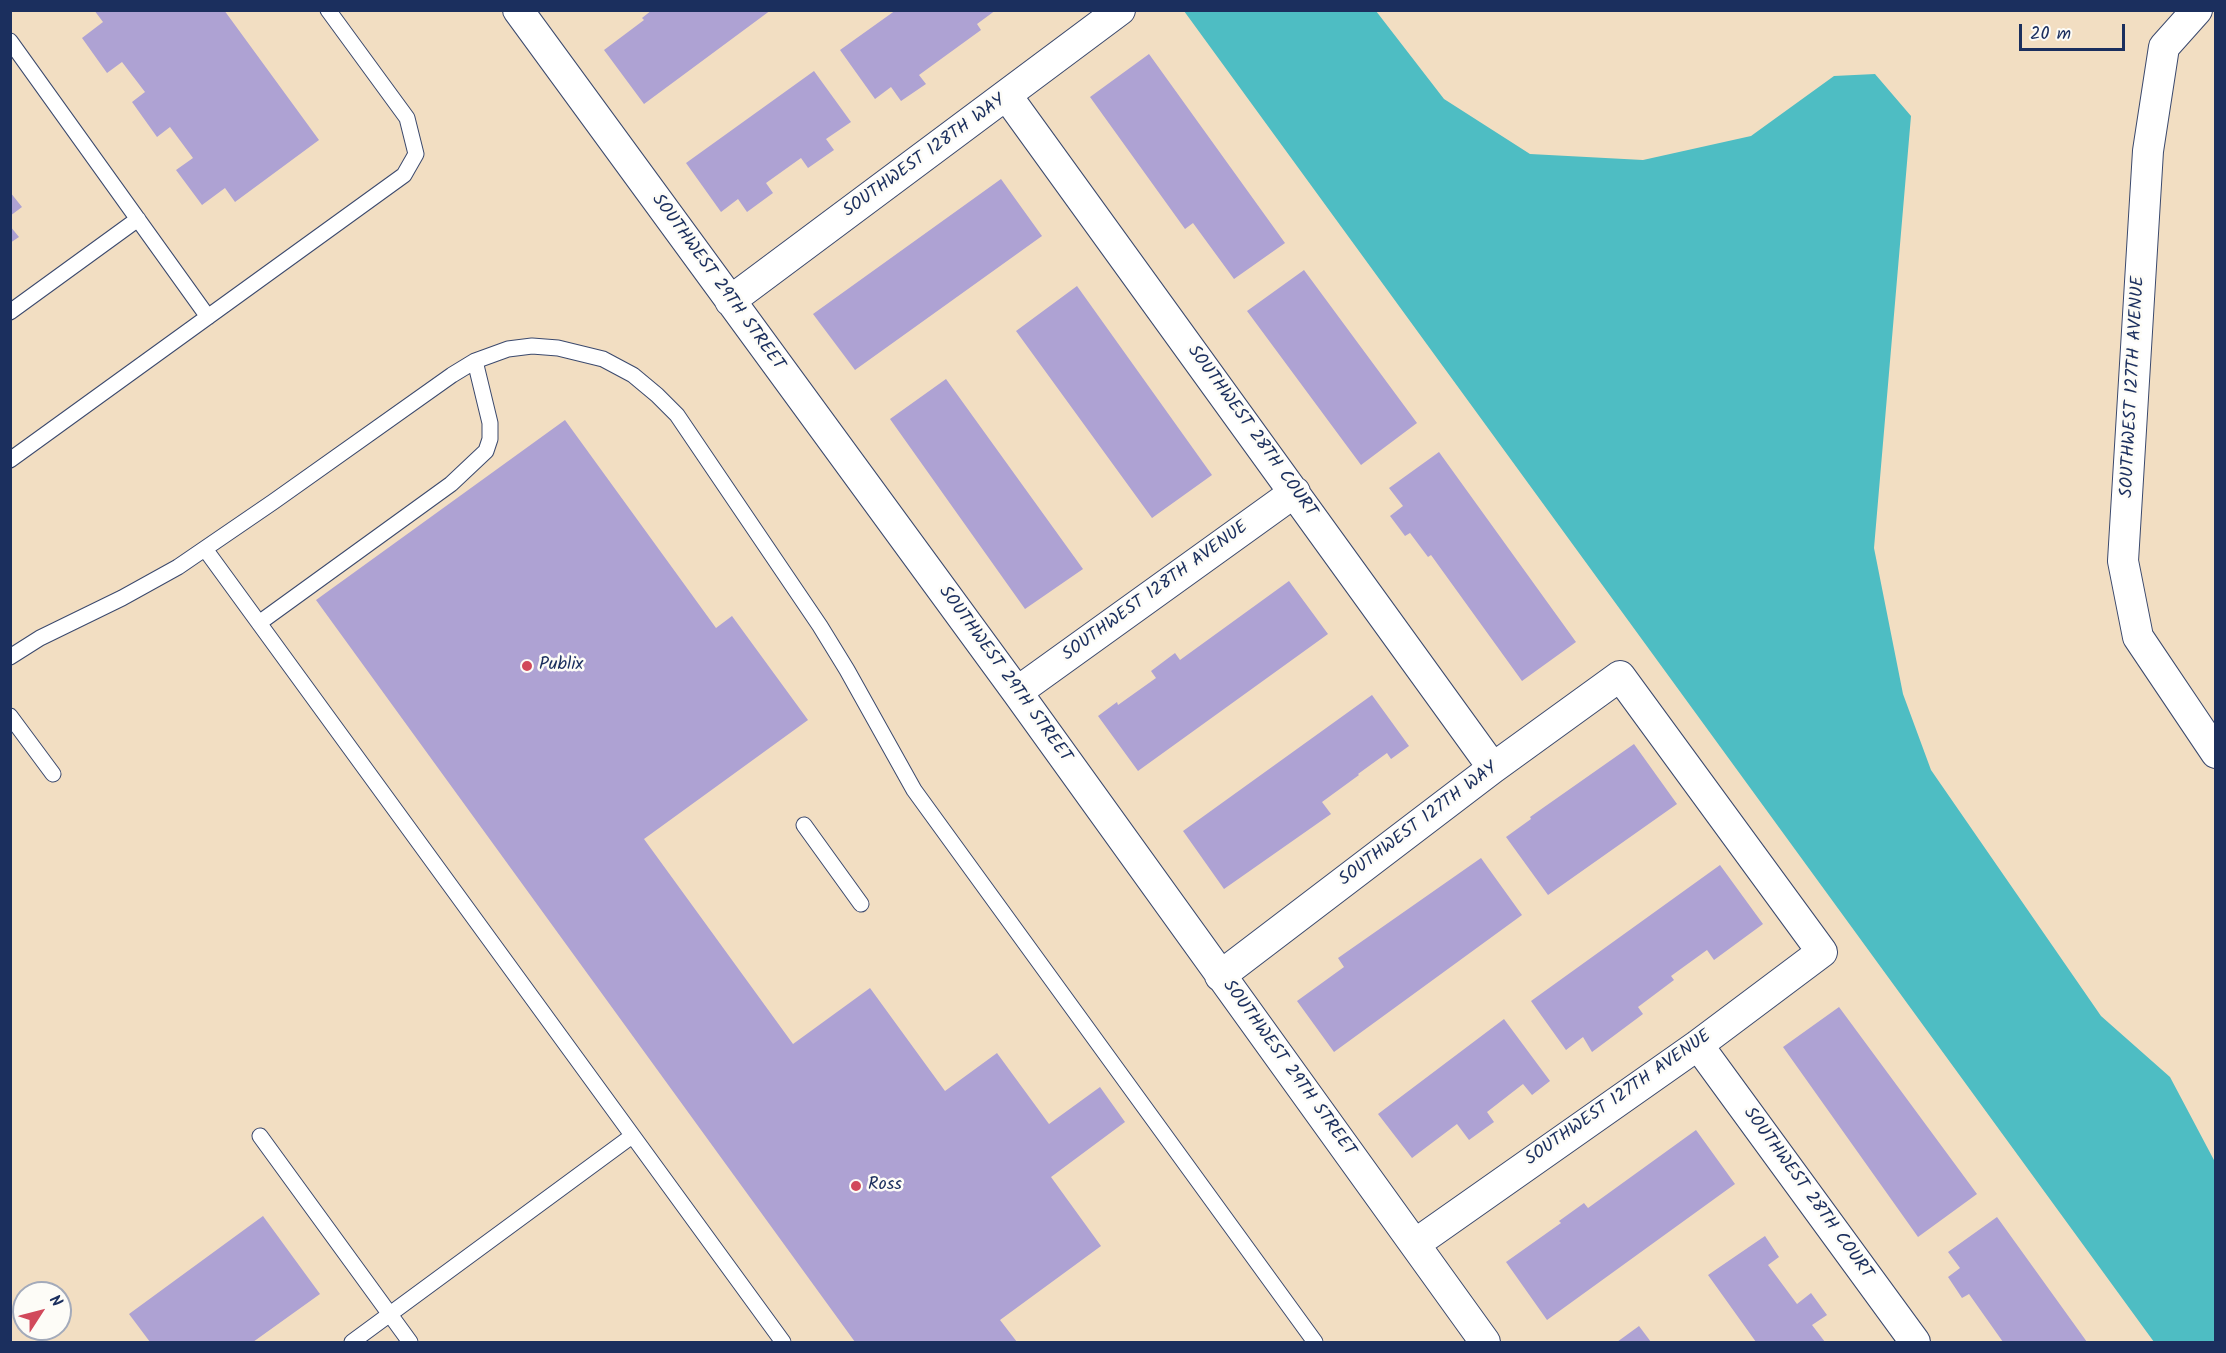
<!DOCTYPE html>
<style>
body{margin:0}
#map{position:relative;width:2226px;height:1353px;overflow:hidden;background:#f2dec2;font-family:Kalam,sans-serif}
canvas{display:block}
.frame{position:absolute;inset:0;border:12px solid #1b2f5e;pointer-events:none}
.north{position:absolute;left:12px;top:1281px;width:60px;height:60px;box-sizing:border-box;background:#fdfcf7;border:2px solid #a3aaba;border-radius:50%;rotate:54deg;font-size:16px;font-weight:700;line-height:24px;text-align:center;color:#1b2f5e}
.north::after{content:'';display:block;margin:auto;width:21px;height:27px;background:#d1495b;clip-path:polygon(50% 0,100% 100%,50% 72%,0 100%)}
.scale{position:absolute;left:2019px;top:24px;width:106px;height:27px;box-sizing:border-box;border:3px solid #1b2f5e;border-top:0;padding-left:8px;font-size:18px;line-height:21px;white-space:nowrap;color:#1b2f5e;-webkit-text-stroke:4px #fdfcf7;paint-order:stroke}
</style>
<div id="map">
<canvas width="2226" height="1353"></canvas>
<div class="frame"></div>
<div class="north">N</div>
<div class="scale">20 m</div>
</div>
<script>
const ctx = document.querySelector('canvas').getContext('2d');
ctx.lineJoin = 'round';
function paint(path, color) { ctx.fillStyle = color; ctx.fill(path, 'evenodd'); }
const poly = rows => new Path2D(rows.map(r => 'M' + r).join(''));
function stroke(path, color, width, dash) { ctx.strokeStyle = color; ctx.lineWidth = width; ctx.lineCap = dash ? 'butt' : 'round'; ctx.setLineDash(dash || []); ctx.stroke(path); }
function drawText(font, color, halo, rows, align = 'center') {
  ctx.font = font + ' Kalam,sans-serif'; ctx.lineWidth = 5; ctx.setLineDash([]); ctx.textBaseline = 'middle'; ctx.strokeStyle = halo; ctx.fillStyle = color; for (const [text, x, y, turn = 0] of rows) {
    ctx.save(); ctx.translate(x, y); ctx.rotate((+turn || 0) * Math.PI / 180); ctx.textAlign = isNaN(turn) ? turn : align; if (halo) ctx.strokeText(text, 0, 0); ctx.fillText(text, 0, 0); ctx.restore();
  }
}
paint(poly([
 [1184,11,1376,11,1444,99,1530,154,1643,160,1751,136,1834,76,1875,74,1911,116,1874,548,1903,694,1931,770,2101,1016,2170,1077,2215,1162,2215,1342,2154,1342]
]), '#4ebdc3');
paint(poly([
 [94,10,224,10,319,140,235,202,225,188,202,205,176,170,193,158,170,127,157,137,132,102,145,92,122,62,107,73,82,38,103,22],
 [652,10,771,10,644,104,604,50,644,20,642,18],
 [896,10,996,10,977,24,981,30,919,75,926,84,901,101,891,87,875,99,840,50],
 [1149,54,1285,243,1234,279,1193,223,1185,229,1090,97],
 [814,71,851,122,826,139,834,150,808,168,801,158,766,183,773,193,747,212,738,199,721,212,686,163],
 [1001,179,1042,236,855,370,813,314],
 [10,192,22,207,10,216],
 [10,226,19,237,10,243],
 [1304,270,1417,423,1361,465,1247,311],
 [1077,286,1212,475,1152,518,1016,331],
 [946,379,1083,569,1025,609,890,419],
 [565,420,716,628,732,616,808,720,644,839,793,1044,870,988,945,1091,997,1053,1049,1124,1100,1087,1125,1122,1051,1177,1101,1246,1000,1320,1017,1342,855,1342,316,600],
 [1439,452,1576,642,1522,681,1431,555,1428,557,1410,533,1405,536,1390,516,1403,506,1389,488],
 [1289,581,1328,634,1138,771,1098,716,1117,702,1118,705,1156,678,1151,671,1175,653,1180,660],
 [1372,695,1409,746,1391,759,1387,753,1358,774,1359,775,1322,802,1331,814,1224,889,1183,831],
 [1634,744,1677,804,1548,895,1506,837,1531,819,1530,817],
 [1481,858,1522,915,1334,1052,1297,1001,1344,967,1338,958],
 [1720,865,1763,924,1714,960,1707,950,1671,976,1674,980,1638,1007,1643,1014,1592,1052,1583,1037,1566,1050,1531,1001],
 [1839,1007,1977,1194,1918,1237,1783,1047],
 [1504,1019,1550,1081,1532,1095,1523,1084,1487,1112,1494,1122,1469,1140,1457,1124,1412,1158,1378,1114],
 [1696,1130,1735,1184,1547,1320,1506,1262,1561,1223,1559,1221,1584,1203,1588,1208],
 [263,1216,320,1294,253,1342,150,1342,129,1314],
 [1997,1217,2087,1342,2003,1342,1969,1294,1962,1298,1948,1277,1960,1268,1948,1252],
 [1765,1236,1779,1257,1768,1265,1797,1304,1811,1293,1827,1315,1812,1325,1825,1342,1756,1342,1708,1275],
 [1639,1326,1651,1342,1617,1342]
]), '#aea2d3');
const service = poly([
 [10,41,208,317],
 [10,312,138,219],
 [10,460,404,175,416,154,407,118,328,10],
 [205,549,783,1342],
 [259,623,451,484,486,451,490,439,490,423,475,361],
 [10,657,40,638,122,598,178,567,273,502,452,375,475,361,508,349,532,346,558,348,603,359,633,375,657,395,677,415,820,626,847,670,914,790,1315,1342],
 [10,716,53,774],
 [804,825,861,904],
 [260,1136,410,1342],
 [352,1342,632,1136]
]);
const minor = poly([
 [518,10,1017,692,1485,1342],
 [2197,10,2164,47,2148,151,2123,561,2138,637,2216,753],
 [1007,96,1493,768],
 [730,301,1120,10],
 [1017,692,1295,492],
 [1220,976,1493,768,1620,676,1822,952,1698,1045,1415,1244],
 [1698,1045,1915,1342]
]);
stroke(service, '#3b496d', 17);
stroke(minor, '#3b496d', 32);
stroke(service, '#fff', 15);
stroke(minor, '#fff', 30);
for (const [x, y, r, color] of [
 [527,666,6,"#d1495b"],
 [856,1186,6,"#d1495b"]
]) { const dot = new Path2D(); dot.arc(x, y, r, 0, 2 * Math.PI); ctx.fillStyle = color; ctx.fill(dot); stroke(dot, '#fdfcf7', 2); }
drawText('18px', '#1b2f5e', '#fdfcf7', [
 ["SOUTHWEST 128TH WAY",925,157,-36],
 ["SOUTHWEST 29TH STREET",717,283,54],
 ["SOUTHWEST 127TH AVENUE",2134,387,-87],
 ["SOUTHWEST 28TH COURT",1251,432,54],
 ["SOUTHWEST 128TH AVENUE",1156,592,-36],
 ["SOUTHWEST 29TH STREET",1004,675,54],
 ["SOUTHWEST 127TH WAY",1419,825,-37],
 ["SOUTHWEST 29TH STREET",1288,1069,54],
 ["SOUTHWEST 127TH AVENUE",1619,1099,-35],
 ["SOUTHWEST 28TH COURT",1807,1194,54]
]);
drawText('18px', '#1b2f5e', '#fdfcf7', [
 ["Publix",539,666],
 ["Ross",868,1186]
], 'left');
</script>
